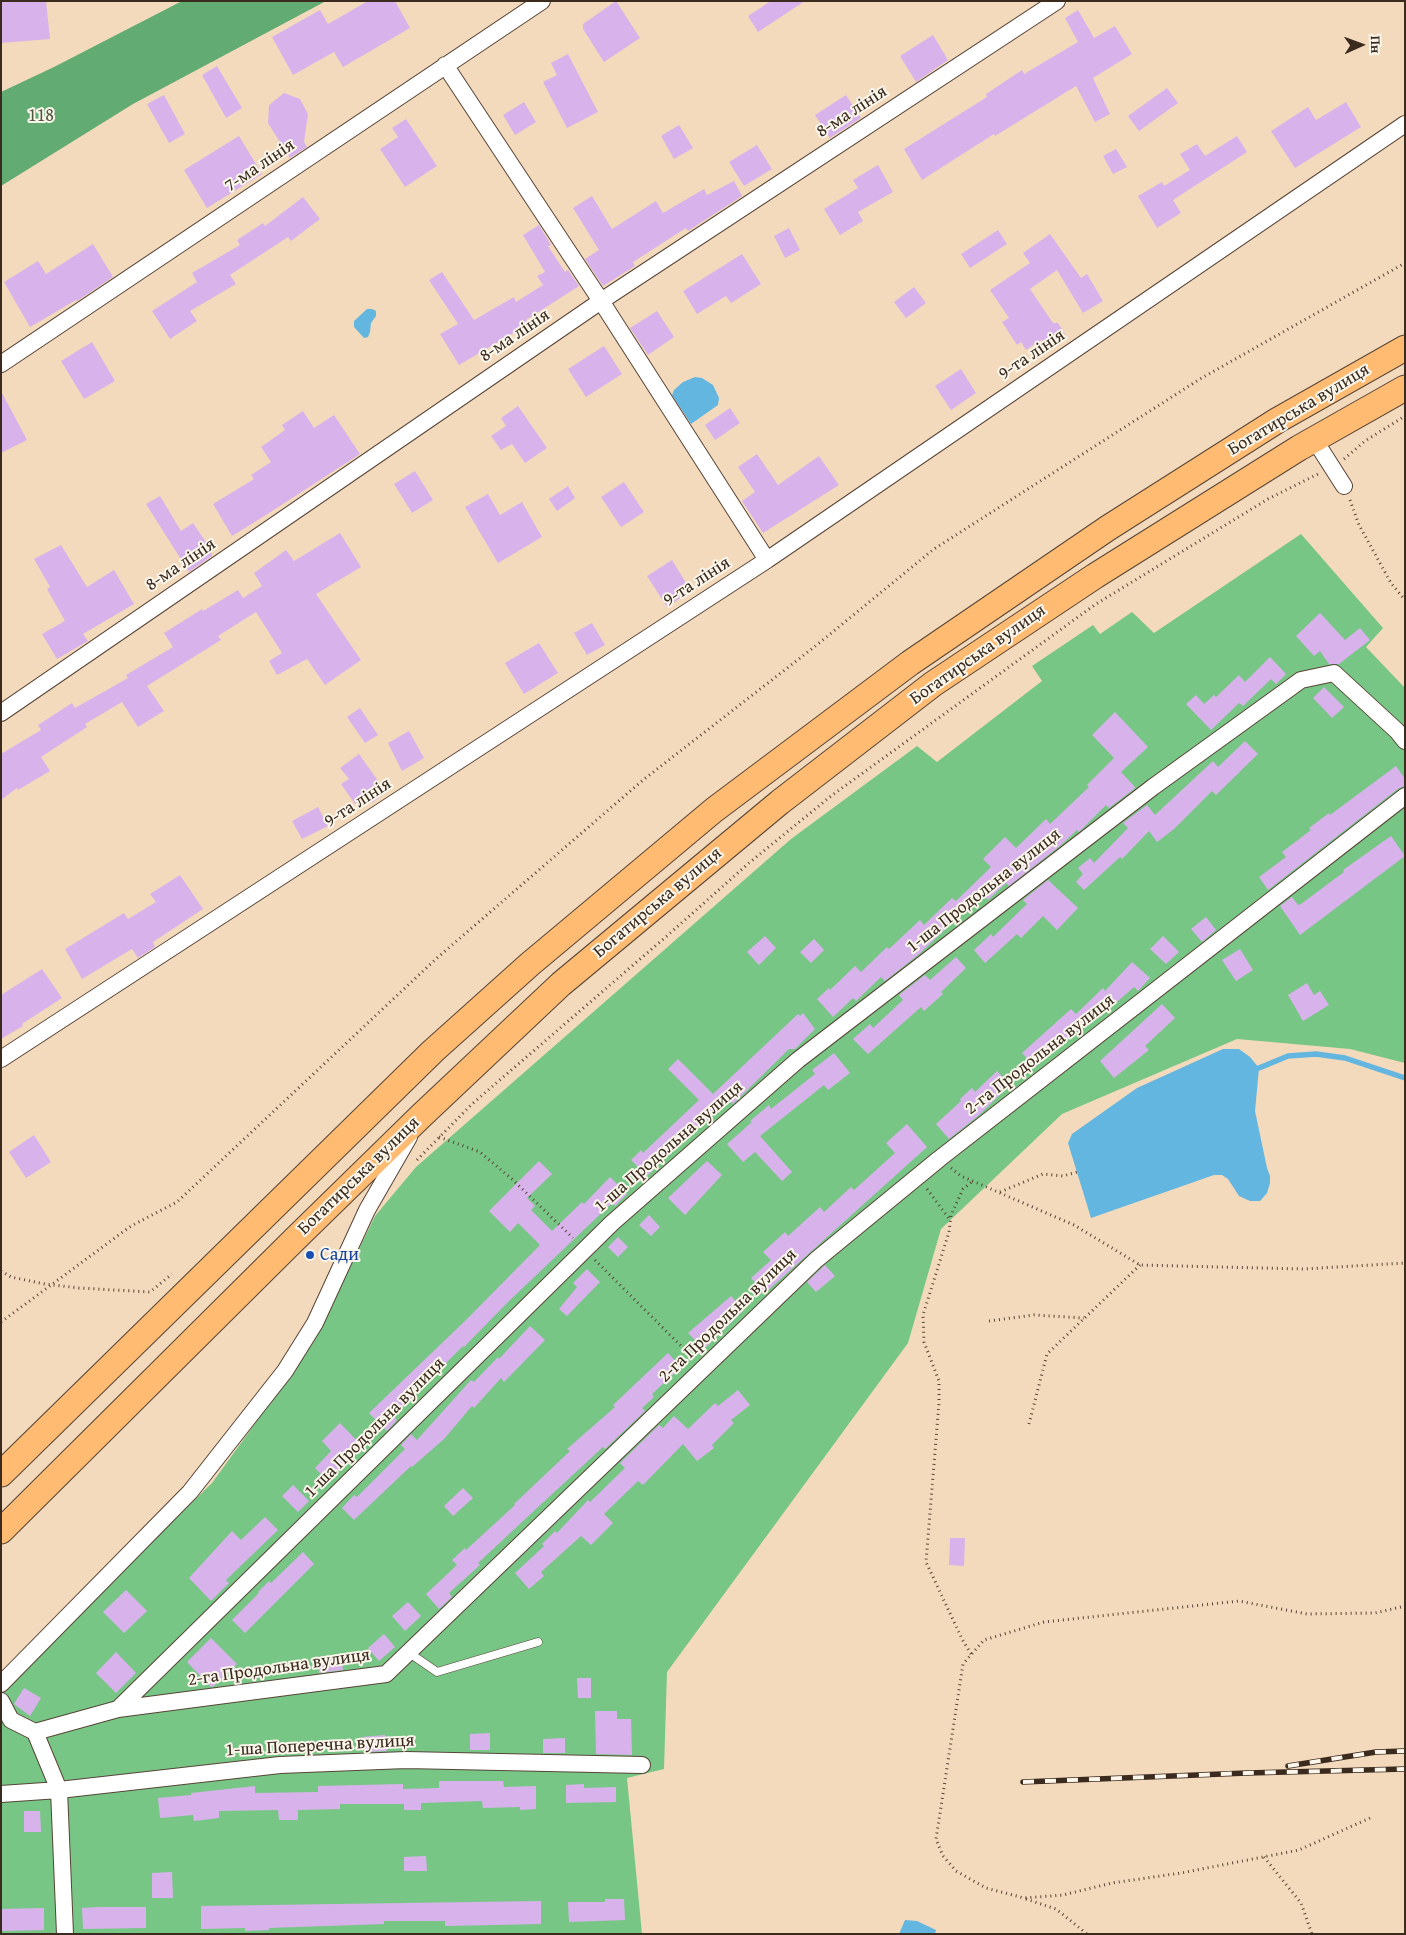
<!DOCTYPE html>
<meta charset="utf-8">
<style>
body{margin:0}
#map{position:relative;width:1406px;height:1935px;overflow:hidden;background:#f3dabd;font-family:"Gentium Book Plus",serif}
canvas{display:block}
.frame{position:absolute;inset:0;border:2px solid #3b2a1e;pointer-events:none}
.north{position:absolute;left:1336px;top:20px;width:50px;height:50px;-webkit-text-stroke:4px #fbf7ec;paint-order:stroke;rotate:88deg;font-size:14px;font-weight:700;line-height:20px;text-align:center;color:#3b2a1e}
.north::after{content:'';display:block;margin:auto;width:18px;height:22px;background:#3b2a1e;clip-path:polygon(50% 0,100% 100%,50% 72%,0 100%)}
</style>
<div id="map">
<canvas width="1406" height="1935"></canvas>
<div class="frame"></div>
<div class="north">Пн</div>
</div>
<script>
const ctx = document.querySelector('canvas').getContext('2d');
ctx.lineJoin = 'round';
function paint(path, color) { ctx.fillStyle = color; ctx.fill(path, 'evenodd'); }
const poly = rows => new Path2D(rows.map(r => 'M' + r).join(''));
function stroke(path, color, width, dash) { ctx.strokeStyle = color; ctx.lineWidth = width; ctx.lineCap = dash ? 'butt' : 'round'; ctx.setLineDash(dash || []); ctx.stroke(path); }
function drawText(font, color, halo, rows, align = 'center') {
  ctx.font = font + ' "Gentium Book Plus",serif'; ctx.lineWidth = 4; ctx.setLineDash([]); ctx.textBaseline = 'middle'; ctx.strokeStyle = halo; ctx.fillStyle = color; for (const [text, x, y, turn = 0] of rows) {
    ctx.save(); ctx.translate(x, y); ctx.rotate((+turn || 0) * Math.PI / 180); ctx.textAlign = isNaN(turn) ? turn : align; if (halo) ctx.strokeText(text, 0, 0); ctx.fillText(text, 0, 0); ctx.restore();
  }
}
paint(poly([
 [1301,534,1383,628,1366,647,1405,688,1405,1063,1350,1049,1237,1039,1062,1114,941,1229,908,1343,667,1672,664,1769,627,1778,642,1934,1,1934,1,1689,212,1483,275,1396,333,1302,375,1216,416,1167,791,839,917,746,937,762,1042,681,1032,666,1093,625,1100,634,1132,612,1154,633]
]), '#78c686');
paint(poly([
 [182,1,326,1,133,104,1,186,1,92,54,67]
]), '#62ab73');
paint(poly([
 [367,309,372,309,376,311,376,316,371,323,370,332,368,337,364,338,354,327,354,321],
 [695,377,702,378,713,385,719,398,718,405,691,424,672,395,674,390,683,382],
 [1223,1049,1239,1049,1250,1057,1259,1068,1255,1111,1267,1168,1270,1176,1270,1183,1267,1193,1260,1201,1250,1201,1239,1196,1228,1179,1222,1175,1214,1175,1091,1218,1068,1143,1072,1134,1137,1088],
 [905,1920,917,1921,936,1930,935,1934,899,1934]
]), '#63b6df');
stroke(poly([
 [1259,1068,1288,1056,1316,1054,1345,1058,1405,1078]
]), '#63b6df', 5.5);
paint(poly([
 [1,1,46,1,50,39,1,43],
 [368,1,395,1,410,28,343,67,334,52,293,75,272,37,320,10,328,24],
 [616,1,640,38,604,62,583,29,583,24],
 [771,1,805,1,758,32,748,16],
 [1078,10,1094,38,1115,26,1132,54,1093,78,1110,114,1095,122,1076,86,995,136,994,134,922,180,904,149,987,97,986,94,1022,70,1024,74,1078,42,1065,18],
 [933,35,948,60,916,82,900,56],
 [568,54,598,112,567,128,543,82,557,75,551,63],
 [217,66,242,108,226,118,202,75],
 [1167,88,1178,103,1139,131,1128,116],
 [284,93,300,99,308,114,304,142,307,147,290,158,268,123,269,105],
 [164,95,185,134,169,143,147,104],
 [846,95,861,118,830,138,815,115],
 [524,102,536,122,515,135,503,115],
 [1346,102,1361,127,1295,168,1271,131,1308,107,1316,120],
 [406,119,437,166,405,187,380,149,398,137,392,128],
 [679,125,693,148,674,159,661,136],
 [239,136,262,174,207,208,184,170],
 [1237,136,1247,152,1173,200,1181,213,1157,228,1138,196,1162,182,1164,186,1190,170,1180,154,1197,144,1205,156],
 [757,145,772,169,744,186,729,162],
 [1116,149,1127,167,1113,174,1103,156],
 [878,165,893,192,858,212,863,221,840,235,824,209,858,188,853,180],
 [734,181,742,196,688,231,686,228,633,262,635,266,603,286,585,259,599,250,573,208,592,196,612,229,656,201,663,213,704,189,707,195],
 [303,197,320,219,291,241,288,237,230,275,236,284,190,311,197,321,170,339,152,311,197,282,192,273,240,245,237,240,263,223,265,226],
 [539,225,551,245,548,246,565,272,568,270,579,286,526,320,529,324,459,365,440,334,458,324,429,280,442,272,474,320,514,297,516,302,543,285,537,276,545,272,523,235],
 [789,228,800,250,785,258,774,236],
 [998,230,1007,244,970,268,961,254],
 [1050,234,1081,278,1087,274,1103,301,1083,313,1057,270,1030,289,1053,323,1058,323,1065,334,1046,347,1041,340,1026,350,1021,342,1017,345,1002,322,1009,318,990,290,1030,263,1023,253],
 [93,244,113,277,77,301,76,300,30,327,4,282,38,261,46,274],
 [742,254,761,284,731,303,726,296,697,314,683,291],
 [914,287,926,303,906,318,894,302],
 [657,311,674,337,648,355,630,328],
 [92,342,115,381,84,399,61,361],
 [604,346,622,374,586,397,568,369],
 [961,369,976,393,951,410,935,386],
 [1,391,27,440,1,453],
 [518,406,547,448,525,463,512,444,501,450,491,436,506,426,501,418],
 [730,408,740,423,715,440,705,425],
 [303,411,314,428,334,415,360,454,266,515,232,536,213,504,254,479,251,475,271,462,261,447,285,430,282,425],
 [757,454,778,485,819,456,839,485,763,533,742,501,755,492,738,467],
 [415,471,433,500,412,513,394,484],
 [624,482,644,512,621,527,601,497],
 [568,486,575,498,557,511,549,499],
 [488,494,500,515,522,502,542,537,498,563,465,507],
 [160,496,181,531,193,523,212,551,212,556,189,572,146,504],
 [340,533,361,567,316,594,361,660,325,685,307,659,277,675,269,661,282,653,256,612,218,636,221,640,147,686,164,711,138,727,122,702,85,724,87,727,41,757,50,771,18,790,17,788,1,800,1,754,41,730,38,725,72,703,75,708,128,678,126,675,173,647,164,633,202,609,203,611,238,590,243,598,262,586,254,573,286,550,294,561],
 [61,545,87,587,114,570,134,604,83,634,88,641,57,659,42,634,65,621,47,589,50,587,34,559],
 [672,560,691,591,667,607,647,576],
 [1320,613,1345,640,1360,628,1370,640,1339,664,1329,664,1320,651,1314,656,1296,636],
 [592,623,605,645,587,655,574,633],
 [539,643,558,673,524,694,505,663],
 [1270,657,1286,674,1276,684,1271,679,1243,706,1239,703,1211,730,1186,704,1196,695,1204,704,1214,695,1216,697,1239,675,1245,682],
 [1324,687,1344,707,1332,718,1313,698],
 [360,708,378,735,365,743,347,717],
 [1115,712,1148,747,1121,772,1135,787,1134,789,1109,808,1106,805,1079,832,1077,830,1061,845,1009,886,1006,883,988,900,983,894,918,955,885,981,881,977,856,1001,853,998,833,1017,817,999,829,988,830,990,855,966,861,972,887,947,889,949,920,920,924,925,952,898,956,901,991,867,983,859,1005,837,1016,848,1046,819,1050,824,1089,787,1087,785,1114,758,1092,735],
 [409,731,424,758,402,771,388,743],
 [1245,741,1258,754,1216,795,1212,791,1174,829,1157,842,1149,831,1122,859,1120,857,1084,890,1076,882,1083,874,1078,868,1090,858,1094,863,1128,828,1123,823,1147,805,1155,815,1213,761,1218,767],
 [359,754,386,792,372,803,366,795,355,804,341,784,349,779,340,768],
 [1396,766,1405,779,1405,786,1399,788,1268,890,1259,877,1286,857,1282,852,1311,830,1309,828,1329,813,1330,815],
 [318,807,328,826,302,839,292,821],
 [1391,836,1405,856,1300,935,1280,906,1292,897,1298,905,1301,904,1344,872,1343,870],
 [180,875,203,909,153,942,155,947,138,958,132,949,82,979,65,949,124,913,128,919,156,902,150,894],
 [1048,880,1078,908,1057,930,1043,916,1021,938,1017,934,985,963,974,950,991,934,993,937,1027,904,1023,900],
 [1206,917,1216,930,1202,942,1191,929],
 [765,936,776,948,759,965,747,952],
 [1163,936,1179,952,1166,964,1150,949],
 [814,939,824,950,811,963,800,952],
 [1240,949,1253,970,1236,981,1222,960],
 [956,957,966,968,941,992,943,994,924,1011,921,1007,868,1054,853,1039,870,1024,873,1028,903,1000,899,995,925,975,930,980],
 [1132,962,1150,978,1138,991,1134,987,1100,1017,1097,1013,1035,1067,1022,1053,1071,1009,1076,1014,1103,988,1105,991],
 [42,969,62,998,22,1024,23,1026,1,1039,1,995],
 [1307,983,1314,995,1320,991,1329,1005,1303,1021,1288,995],
 [1162,1004,1175,1018,1145,1046,1149,1050,1114,1078,1100,1061],
 [803,1013,815,1029,795,1049,789,1049,733,1104,729,1099,699,1128,697,1126,647,1176,631,1160,641,1150,643,1153,699,1100,668,1069,678,1059,713,1094,798,1014,800,1016],
 [834,1053,850,1073,828,1090,824,1085,760,1136,792,1172,782,1181,755,1152,743,1162,727,1144,752,1122,750,1121,769,1105,771,1109,815,1074,812,1070],
 [997,1071,1010,1085,978,1116,949,1139,936,1124,961,1101,960,1099,972,1088,975,1092],
 [907,1124,927,1147,765,1293,751,1278,771,1260,763,1252,785,1232,788,1236,820,1207,824,1212,851,1187,854,1190,895,1153,886,1143],
 [34,1135,51,1162,26,1178,9,1152],
 [539,1161,552,1174,527,1198,535,1206,531,1210,552,1231,582,1202,584,1204,610,1177,627,1194,615,1206,612,1203,508,1302,464,1347,463,1346,393,1416,397,1420,387,1431,369,1413,466,1320,540,1245,518,1223,510,1232,489,1211],
 [707,1161,722,1175,685,1215,668,1198],
 [649,1215,660,1227,651,1236,639,1225],
 [618,1237,628,1247,618,1257,608,1247],
 [825,1265,835,1276,816,1292,807,1282],
 [587,1269,600,1282,567,1316,559,1309,577,1287,573,1283],
 [731,1296,744,1310,704,1349,688,1333],
 [530,1326,545,1340,504,1382,501,1378,474,1408,472,1406,444,1439,412,1467,411,1466,354,1520,342,1508,354,1495,357,1497,405,1449,401,1445,411,1434,417,1440,471,1380,474,1382,498,1357,499,1359],
 [668,1353,681,1367,652,1394,654,1397,642,1408,645,1411,605,1449,603,1447,537,1508,478,1563,480,1565,449,1593,452,1597,439,1609,426,1594,457,1565,452,1560,465,1548,466,1550,515,1505,514,1504,570,1451,567,1449,615,1407,613,1405],
 [738,1390,750,1405,731,1420,734,1423,712,1445,714,1448,697,1461,683,1444,643,1485,638,1481,604,1514,613,1523,591,1545,581,1536,541,1572,544,1576,529,1589,515,1573,544,1546,542,1544,555,1531,557,1533,588,1500,590,1502,625,1468,620,1463,659,1425,663,1428,674,1416,688,1429,715,1403,718,1406],
 [340,1423,362,1446,328,1481,315,1468,331,1451,322,1441],
 [293,1485,309,1501,298,1512,282,1496],
 [463,1488,473,1498,453,1516,444,1506],
 [265,1517,278,1530,226,1580,229,1583,211,1601,189,1578,232,1531,241,1540],
 [950,1538,965,1538,964,1566,949,1565],
 [303,1552,314,1564,245,1633,232,1620,259,1593,258,1592,269,1581,271,1583],
 [126,1590,147,1611,124,1633,103,1612],
 [408,1602,421,1616,405,1631,392,1616],
 [384,1634,395,1647,379,1661,368,1648],
 [211,1638,237,1664,214,1686,211,1687,187,1662],
 [116,1652,136,1673,116,1693,96,1673],
 [341,1654,343,1670,319,1673,317,1657],
 [577,1678,591,1678,591,1698,578,1698],
 [24,1688,41,1698,30,1716,14,1704],
 [595,1711,617,1711,617,1719,631,1719,632,1755,596,1754],
 [490,1733,490,1750,470,1750,470,1734],
 [385,1735,387,1751,364,1752,362,1737],
 [565,1738,565,1753,543,1753,543,1739],
 [439,1781,503,1781,504,1787,536,1786,536,1809,520,1810,520,1807,483,1808,482,1801,421,1803,421,1810,404,1810,404,1804,340,1804,340,1809,298,1810,298,1820,279,1820,278,1810,219,1811,219,1818,194,1821,193,1815,160,1818,158,1798,191,1795,191,1793,255,1786,255,1793,318,1792,318,1786,403,1784,403,1789,439,1788],
 [584,1784,584,1788,616,1787,616,1802,566,1803,566,1785],
 [24,1811,40,1811,41,1832,24,1832],
 [426,1856,427,1871,404,1871,404,1857],
 [172,1872,173,1898,152,1898,152,1873],
 [605,1899,624,1899,625,1920,569,1922,568,1902,605,1902],
 [541,1901,541,1924,445,1926,445,1921,384,1921,384,1924,269,1928,269,1930,245,1931,245,1928,201,1929,201,1906],
 [99,1907,146,1907,146,1928,83,1929,82,1908],
 [44,1908,44,1930,1,1931,1,1909]
]), '#d8b3eb');
const service = poly([
 [408,1652,437,1672,538,1642]
]);
const minor = poly([
 [445,65,601,301,767,560],
 [1,364,542,1],
 [1314,439,1344,486],
 [1,713,601,301,1057,1],
 [1,1059,767,560,1405,124],
 [1,1684,190,1492,285,1371,315,1323,367,1210,409,1137],
 [1,1701,11,1720,35,1732,59,1790,65,1934],
 [118,1709,612,1223,798,1060,1153,787,1301,680,1334,673,1397,731,1405,741],
 [35,1732,118,1709,386,1674,816,1260,939,1159,1405,796],
 [1,1794,59,1790,280,1765,406,1760,642,1765]
]);
const primary = poly([
 [1,1474,433,1051,530,964,714,810,910,663,1108,528,1278,420,1405,348],
 [1,1531,295,1239,422,1115,561,984,780,802,933,684,1095,576,1299,448,1405,388]
]);
stroke(service, '#574436', 9);
stroke(minor, '#574436', 18);
stroke(primary, '#574436', 27);
stroke(poly([
 [1344,459,1365,441,1405,416],
 [1350,500,1359,525,1391,583,1405,600],
 [439,1137,480,1152,513,1180,573,1238],
 [417,1160,472,1104,668,935,749,863,831,796,1096,604,1268,499,1318,474],
 [951,1168,961,1176,1074,1225,1140,1265,1303,1269,1405,1263],
 [927,1189,950,1220],
 [1000,1192,1043,1174,1063,1176,1077,1172],
 [595,1260,693,1358],
 [1,1271,11,1277,45,1284,79,1288,150,1292,172,1274],
 [989,1321,1034,1315,1084,1318],
 [1,1322,131,1226,177,1202,437,958,643,780,813,648,934,549,1200,379,1405,263],
 [1029,1424,1047,1354,1140,1265],
 [971,1654,962,1639,926,1562,939,1403,939,1381,924,1342,923,1315,949,1232,951,1215,963,1189,973,1181],
 [1370,1818,1299,1850,1181,1873,1112,1883,1063,1895,1024,1898,986,1888,956,1871,943,1856,936,1839,963,1664,984,1640,1044,1622,1239,1601,1307,1614,1375,1613,1405,1606],
 [1264,1857,1301,1903,1312,1934],
 [1026,1899,1056,1909,1087,1934]
]), '#574436', 3, [1, 4]);
stroke(service, '#fff', 8);
stroke(minor, '#fff', 16);
stroke(primary, '#febb71', 25);
const rail = poly([
 [1288,1766,1376,1752,1405,1751],
 [1023,1782,1247,1773,1405,1769]
]);
stroke(rail, '#3b2a1e', 5.5);
stroke(rail, '#fbf7ec', 4, [11]);
for (const [x, y, r, color] of [
 [310,1255,5,"#1a4fb4"]
]) { const dot = new Path2D(); dot.arc(x, y, r, 0, 2 * Math.PI); ctx.fillStyle = color; ctx.fill(dot); stroke(dot, '#fbf7ec', 2); }
drawText('18px', '#3b2a1e', '#fbf7ec', [
 ["8-ма лінія",852,112,-33],
 ["7-ма лінія",260,166,-34],
 ["8-ма лінія",515,336,-34],
 ["9-та лінія",1032,355,-34],
 ["Богатирська вулиця",1299,410,-31],
 ["8-ма лінія",181,565,-34],
 ["9-та лінія",697,582,-33],
 ["Богатирська вулиця",978,655,-35],
 ["9-та лінія",358,803,-33],
 ["1-ша Продольна вулиця",984,891,-38],
 ["Богатирська вулиця",658,903,-40],
 ["2-га Продольна вулиця",1040,1055,-38],
 ["1-ша Продольна вулиця",669,1147,-41],
 ["Богатирська вулиця",359,1176,-44],
 ["2-га Продольна вулиця",728,1316,-44],
 ["1-ша Продольна вулиця",375,1428,-45],
 ["2-га Продольна вулиця",279,1668,-8],
 ["1-ша Поперечна вулиця",320,1746,-3]
]);
drawText('18px', '#4d593d', '#fbf7ec', [
 ["118",41,116]
]);
drawText('18px', '#164399', '#fbf7ec', [
 ["Сади",320,1255]
], 'left');
</script>
